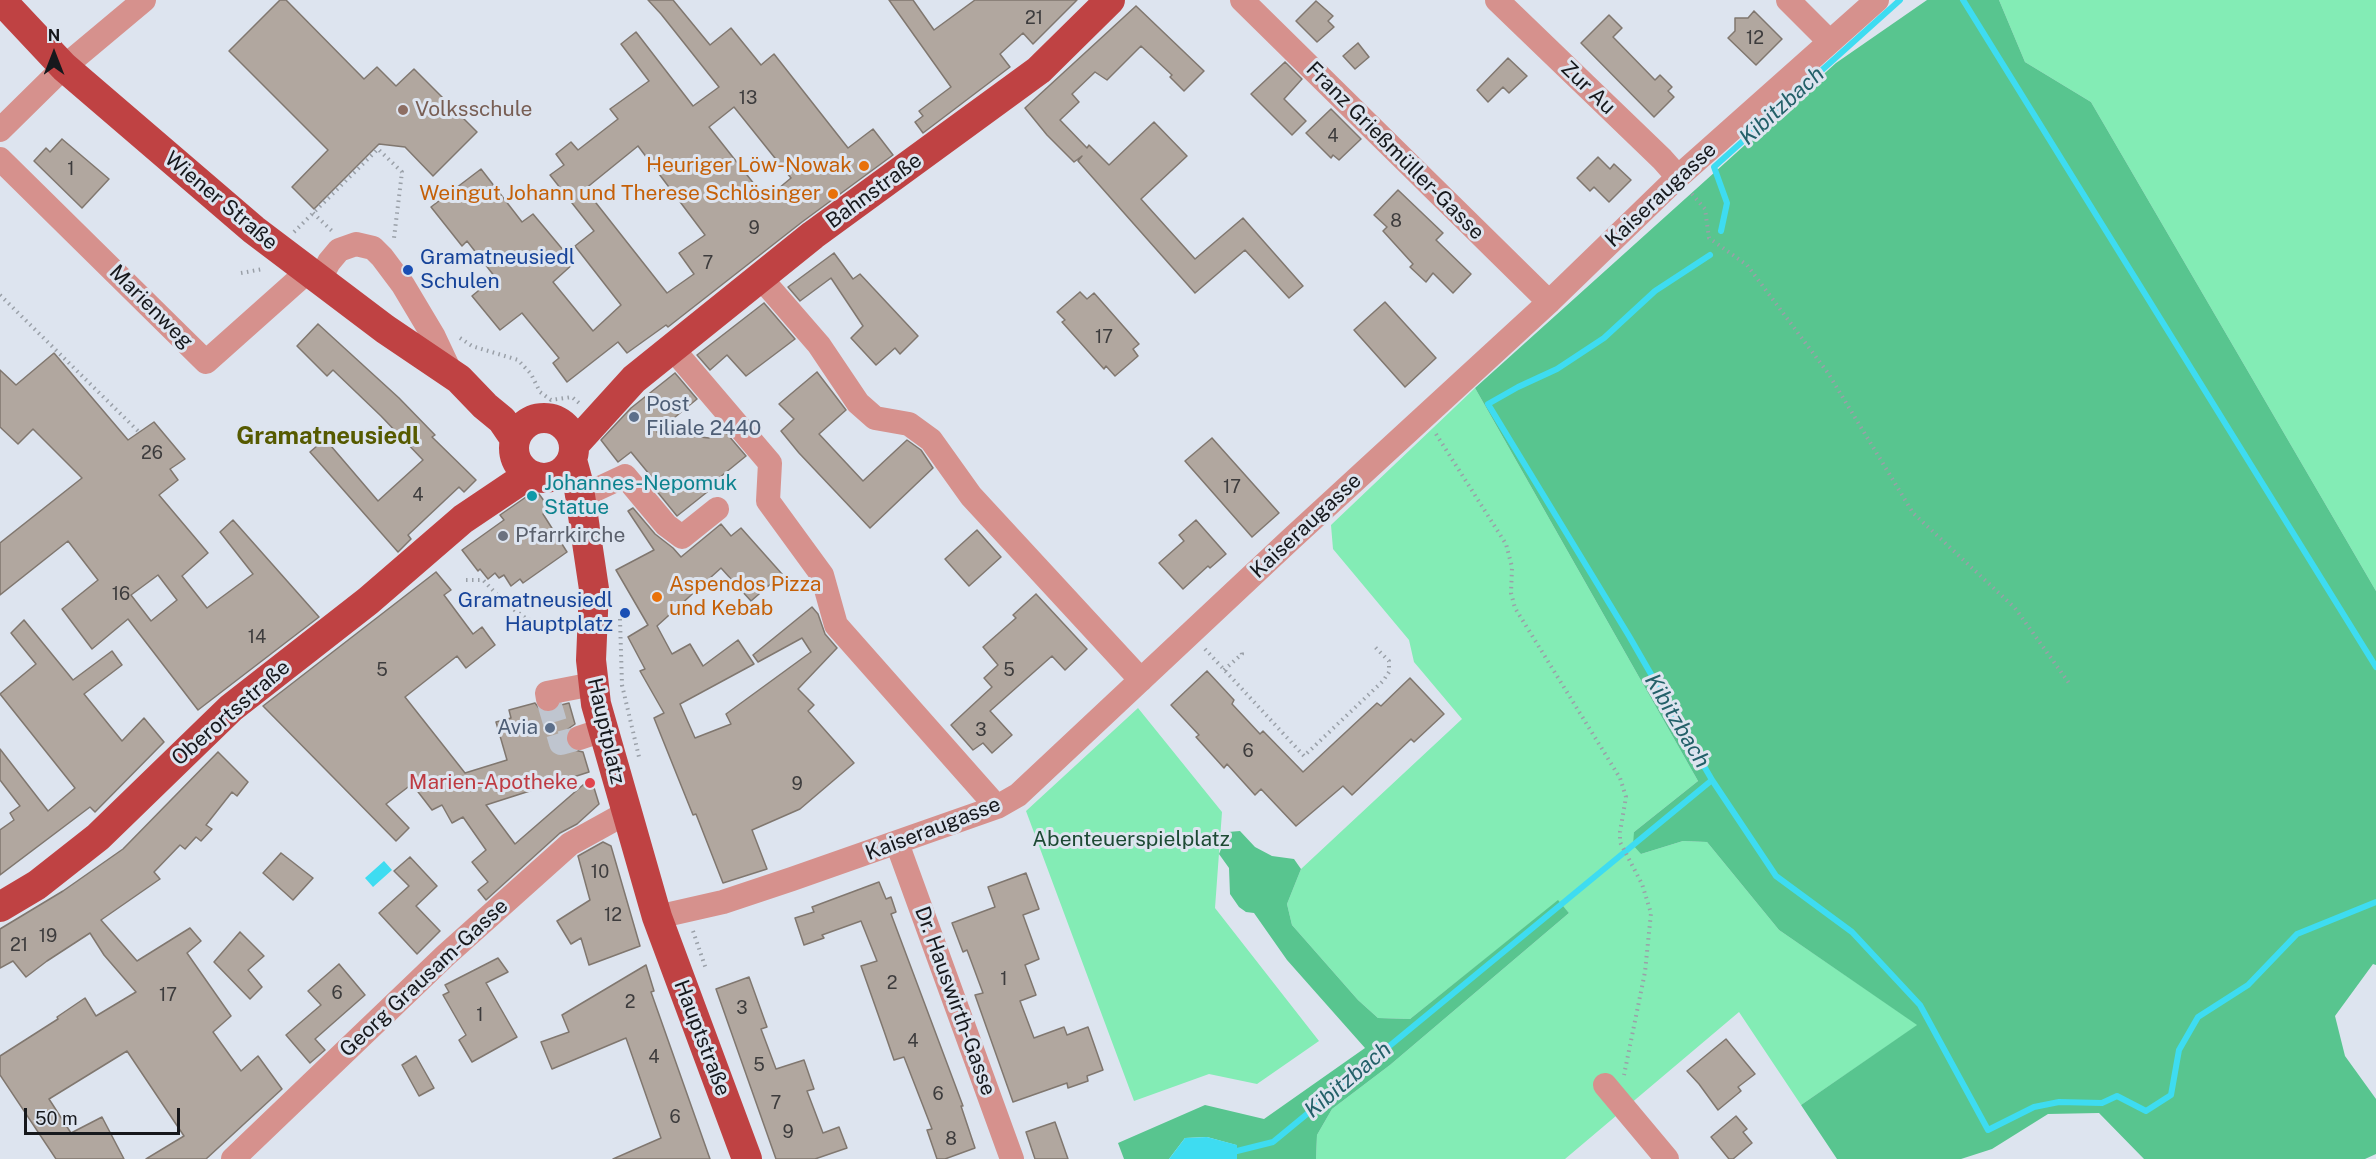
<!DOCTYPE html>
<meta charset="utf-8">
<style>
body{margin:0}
#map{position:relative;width:2376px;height:1159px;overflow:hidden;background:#dde4ef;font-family:"Public Sans",sans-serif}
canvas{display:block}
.north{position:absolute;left:24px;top:24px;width:60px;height:60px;-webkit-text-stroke:4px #dde4ef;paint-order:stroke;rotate:0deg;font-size:16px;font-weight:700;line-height:24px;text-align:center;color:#16181c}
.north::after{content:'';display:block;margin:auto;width:21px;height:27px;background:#16181c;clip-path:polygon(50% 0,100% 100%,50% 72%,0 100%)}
.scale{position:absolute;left:24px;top:1108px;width:156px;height:27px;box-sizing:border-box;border:3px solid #16181c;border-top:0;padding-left:8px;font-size:18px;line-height:21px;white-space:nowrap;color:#16181c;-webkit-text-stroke:4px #dde4ef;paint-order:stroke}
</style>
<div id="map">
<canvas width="2376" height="1159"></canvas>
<div class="north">N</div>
<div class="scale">50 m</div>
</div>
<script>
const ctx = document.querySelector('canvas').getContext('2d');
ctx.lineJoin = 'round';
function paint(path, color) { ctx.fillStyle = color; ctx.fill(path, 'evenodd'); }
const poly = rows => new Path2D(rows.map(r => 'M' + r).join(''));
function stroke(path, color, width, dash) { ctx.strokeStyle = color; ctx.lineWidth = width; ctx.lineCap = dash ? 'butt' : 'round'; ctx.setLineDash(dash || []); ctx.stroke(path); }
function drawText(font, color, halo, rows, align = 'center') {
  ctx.font = font + ' "Public Sans",sans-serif'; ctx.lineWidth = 6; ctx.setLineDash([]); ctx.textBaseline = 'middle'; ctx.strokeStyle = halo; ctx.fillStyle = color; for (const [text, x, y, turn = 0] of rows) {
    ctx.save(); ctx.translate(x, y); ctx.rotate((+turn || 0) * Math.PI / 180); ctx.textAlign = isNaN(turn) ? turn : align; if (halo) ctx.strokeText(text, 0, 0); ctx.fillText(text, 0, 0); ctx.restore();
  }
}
paint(poly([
 [1999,0,2376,0,2376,591,2091,102,2025,62],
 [1475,388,1698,781,1634,832,1641,854,1683,841,1707,842,1779,930,1918,1025,1801,1105,1739,1012,1565,1159,1316,1159,1317,1135,1332,1109,1390,1065,1569,913,1558,901,1410,1019,1378,1018,1358,1000,1292,925,1287,904,1301,869,1462,719,1414,662,1409,640,1333,549,1331,525],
 [1138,708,1222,812,1215,908,1319,1041,1257,1084,1209,1074,1134,1101,1026,811]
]), '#83ecb5');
paint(poly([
 [1927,0,1999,0,2025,62,2091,102,2376,591,2376,965,2373,964,2335,1016,2345,1056,2376,1099,2376,1154,2365,1159,2144,1159,2099,1113,2048,1114,1992,1149,1961,1159,1837,1159,1801,1105,1917,1025,1779,930,1707,842,1683,841,1641,854,1633,845,1634,832,1698,781,1475,388,1836,63],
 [1240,831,1255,847,1272,856,1294,859,1301,869,1287,904,1292,925,1358,1000,1378,1018,1410,1019,1558,900,1569,913,1390,1065,1332,1109,1317,1135,1316,1159,1237,1159,1236,1145,1207,1137,1185,1138,1169,1159,1124,1159,1118,1143,1205,1105,1264,1119,1365,1048,1287,960,1254,913,1246,912,1239,907,1230,894,1229,868,1219,854,1228,832]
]), '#58c58f');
paint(poly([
 [384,861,392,870,373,887,365,878],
 [1207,1137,1237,1145,1237,1159,1169,1159,1185,1138]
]), '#3edcf1');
stroke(poly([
 [1963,0,2376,667],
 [1721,231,1727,203,1714,167,1900,0],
 [1712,780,1776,876,1852,932,1920,1005,1988,1130,2034,1107,2059,1102,2102,1103,2117,1096,2146,1111,2171,1095,2179,1050,2198,1017,2248,985,2297,934,2376,902],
 [1237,1151,1273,1142,1712,780,1629,636,1488,404,1518,387,1557,369,1604,338,1655,291,1710,255]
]), '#3edcf1', 6);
const building = poly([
 [280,0,286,0,364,79,377,67,396,86,414,69,477,132,433,176,405,147,379,144,314,209,292,187,328,150,229,51,280,0],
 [648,0,673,0,710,45,731,28,761,65,774,54,848,148,873,129,893,155,802,222,668,327,666,325,627,353,618,342,567,382,553,363,559,358,522,313,500,330,472,296,495,277,467,241,462,246,431,207,481,169,522,222,533,214,574,263,553,282,593,331,621,305,575,246,594,231,550,175,564,165,556,154,571,142,578,150,618,119,610,109,649,81,621,44,636,32,693,106,719,87,661,14,648,0],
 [734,107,791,178,766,199,709,127,734,107],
 [638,146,705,235,679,253,694,274,667,293,585,189,638,146],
 [889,0,913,0,934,30,975,0,1077,0,1033,44,1023,33,1000,54,1010,67,923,133,915,122,923,116,919,111,951,87,889,0],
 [1316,1,1333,16,1328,21,1334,27,1317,42,1296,21,1316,1],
 [1136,6,1204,71,1184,91,1170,77,1172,75,1141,46,1107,80,1095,72,1072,94,1079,102,1060,120,1087,148,1089,145,1109,165,1154,122,1187,156,1141,199,1195,259,1243,218,1303,286,1289,298,1245,250,1195,293,1078,161,1082,156,1074,162,1047,135,1025,108,1136,6],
 [1754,11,1782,39,1756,65,1728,38,1735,31,1735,18,1748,18,1754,11],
 [1609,15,1622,28,1613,37,1655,80,1660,75,1672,87,1668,91,1674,97,1654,117,1581,43,1609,15],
 [1358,43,1369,57,1355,69,1343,56,1358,43],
 [1508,58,1527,76,1509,93,1503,87,1488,102,1477,90,1508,58],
 [1285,62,1302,79,1284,99,1306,121,1292,135,1251,94,1285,62],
 [1331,109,1361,139,1339,160,1333,155,1331,158,1306,133,1331,109],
 [62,139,109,179,82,208,34,161,46,148,50,152,62,139],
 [1598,157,1610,169,1614,164,1631,180,1609,202,1594,187,1590,191,1577,178,1598,157],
 [1398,190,1443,233,1436,240,1471,274,1453,293,1433,273,1426,282,1410,267,1413,264,1383,231,1387,227,1374,215,1398,190],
 [834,253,853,279,860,274,918,336,900,354,895,348,876,365,851,338,863,326,831,278,800,301,788,287,834,253],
 [1080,292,1087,299,1094,293,1139,344,1133,349,1138,356,1115,376,1106,366,1104,369,1062,322,1065,320,1057,312,1080,292],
 [1385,302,1436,358,1405,387,1354,330,1385,302],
 [764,303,795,339,746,376,727,355,710,370,697,355,764,303],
 [318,324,399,398,435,435,432,437,476,480,464,492,459,487,408,535,411,539,398,552,310,452,325,439,378,501,423,460,381,416,333,370,327,376,297,346,318,324],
 [54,353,128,440,154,422,185,459,170,469,178,480,159,495,208,553,182,576,207,608,253,574,220,532,233,520,319,617,198,710,128,619,92,649,62,609,98,580,68,541,0,595,0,543,82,478,33,429,18,444,0,427,0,370,16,385,54,353],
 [158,575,177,600,151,621,131,595,158,575],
 [817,372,846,410,819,434,863,481,907,440,921,450,933,468,870,528,799,453,781,431,794,419,779,404,817,372],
 [675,373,697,399,657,432,709,438,722,428,746,456,714,482,716,485,677,516,655,489,659,486,631,452,618,462,601,440,631,408,675,373],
 [1212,438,1279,513,1252,537,1185,461,1212,438],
 [539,494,550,509,543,514,567,552,523,583,520,579,511,586,504,575,499,578,495,573,488,579,480,569,478,571,462,550,504,520,500,515,526,497,529,496,531,500,539,494],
 [633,508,655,534,673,548,681,557,721,524,731,536,741,528,782,574,751,601,721,568,657,626,672,654,690,644,703,666,738,640,754,664,680,704,695,738,731,724,726,714,811,652,802,638,758,662,753,655,812,607,818,614,825,634,837,648,798,689,814,705,808,711,854,763,800,809,752,830,767,869,723,883,696,814,693,815,654,718,664,713,640,671,645,669,628,637,648,625,616,570,654,550,628,511,633,508],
 [1196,520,1226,554,1210,568,1208,566,1183,589,1159,563,1184,541,1179,535,1196,520],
 [977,530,1001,557,969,586,945,559,977,530],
 [436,572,451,590,444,595,473,634,482,627,495,645,466,668,457,656,405,697,465,773,507,760,496,722,511,718,509,710,535,703,542,712,550,713,557,710,561,705,569,703,575,724,568,729,565,742,570,749,583,752,589,772,486,805,515,844,591,778,599,804,577,824,560,833,486,900,478,890,488,882,472,862,486,850,463,817,452,823,442,805,432,810,412,784,386,804,409,828,396,841,263,706,436,572],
 [1036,594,1087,649,1065,670,1052,656,990,711,1012,735,992,753,983,743,973,750,951,725,992,687,984,678,998,665,983,647,1016,618,1013,615,1036,594],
 [24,620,73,680,112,651,122,665,84,694,122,741,144,718,164,742,95,812,90,807,0,875,0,830,14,820,10,813,20,806,0,780,0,749,48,811,75,788,0,694,36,664,11,633,24,620],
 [1207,671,1234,700,1232,704,1260,734,1263,731,1303,772,1377,703,1381,706,1410,678,1444,714,1414,742,1411,739,1352,795,1343,786,1296,826,1261,789,1255,795,1227,764,1224,768,1196,737,1199,735,1171,705,1207,671],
 [218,752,248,782,237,796,232,792,206,825,212,829,201,841,196,837,185,849,180,845,154,872,160,879,101,920,137,961,190,928,201,941,187,953,231,1016,213,1032,241,1071,258,1056,282,1089,206,1159,146,1159,184,1136,127,1051,49,1099,71,1133,102,1117,124,1159,56,1159,0,1075,0,1056,58,1019,57,1017,85,998,96,1016,136,992,104,955,90,933,47,961,26,977,13,961,0,968,0,929,63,891,123,849,218,752],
 [603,842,611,846,640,946,589,965,581,938,571,944,557,921,590,900,578,856,603,842],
 [281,853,313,878,293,900,263,873,281,853],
 [410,857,437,886,416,906,440,931,417,954,379,913,409,886,394,871,410,857],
 [1026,873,1039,909,1023,915,1039,959,1025,965,1036,995,1020,1001,1034,1038,1064,1027,1067,1035,1088,1027,1103,1070,1087,1076,1088,1081,1068,1088,1067,1083,1013,1102,975,995,983,993,967,950,963,952,952,923,995,907,988,887,1026,873],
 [879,882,886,899,891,897,896,912,891,914,963,1106,961,1106,975,1148,945,1159,937,1159,927,1130,932,1129,904,1057,894,1060,884,1031,861,966,877,961,861,921,822,935,824,938,804,945,795,918,814,912,812,907,879,882],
 [240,932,264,956,248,970,262,987,250,999,214,962,240,932],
 [498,958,508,972,486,983,517,1037,472,1062,459,1040,466,1035,443,995,449,992,445,985,498,958],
 [339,964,365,995,315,1039,325,1050,310,1063,286,1035,321,1005,308,991,339,964],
 [646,965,654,991,651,992,710,1159,613,1159,661,1138,626,1038,552,1069,541,1042,569,1032,562,1015,646,965],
 [749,977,767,1027,761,1029,776,1069,804,1060,814,1089,807,1091,823,1133,839,1127,847,1148,815,1159,776,1159,716,989,749,977],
 [1726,1039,1755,1074,1738,1087,1741,1091,1718,1110,1699,1084,1687,1071,1726,1039],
 [416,1056,434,1088,419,1096,402,1065,416,1056],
 [1736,1116,1747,1129,1743,1132,1752,1143,1733,1159,1729,1159,1711,1137,1736,1116],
 [1055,1122,1068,1159,1035,1159,1026,1132,1055,1122]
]);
paint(building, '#b1a79f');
stroke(building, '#80776f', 1.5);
stroke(poly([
 [548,699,561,743,579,738]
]), '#bfc5cf', 24, [24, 12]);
stroke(poly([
 [1692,194,1705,209,1709,238,1747,265,1828,373,1913,513,2015,608,2069,683],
 [313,213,332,231],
 [294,232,378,149,402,172,394,238],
 [241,273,263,269],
 [0,295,139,432],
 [460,338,472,346,518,360,531,374,540,392,551,400,572,397,579,403],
 [1436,434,1506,544,1512,567,1511,593,1515,608,1620,778,1626,797,1620,832,1620,842,1642,884,1651,913,1645,972,1624,1075],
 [466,580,483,580,506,604,527,619,547,625,569,627],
 [620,619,622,685,639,757],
 [1205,649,1304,756,1383,681,1389,672,1389,661,1375,647],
 [1224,670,1242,654,1241,650],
 [693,931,706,969]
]), '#9aa0a8', 4, [1.5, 4.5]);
stroke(poly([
 [1242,0,1549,302],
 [1497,0,1662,159,1678,177],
 [1788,0,1829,41],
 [0,130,64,67,144,0],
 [0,159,206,362,307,272],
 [760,277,819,345,858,403,875,418,909,424,931,440,971,496,1141,680],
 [319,281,329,262,339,250,356,244,373,248,382,257,403,285,434,337,451,373],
 [672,348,770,463,768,501,822,575,836,625,997,807],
 [580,497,625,476,666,525,682,537,717,509],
 [548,699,547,693,593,684],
 [579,738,603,730],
 [897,843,1012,1159],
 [657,917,723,902,792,879,997,807,1018,795,1289,541,1549,302,1678,177,1877,0],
 [1605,1085,1667,1159],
 [233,1159,446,955,570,844,626,813]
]), '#d6918d', 24);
stroke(poly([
 [1,0,64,67,254,230,385,329,459,379,485,406,502,420,515,439],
 '514 448a30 30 0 1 1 60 0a30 30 0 1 1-60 0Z',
 [574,445,634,379,813,235,1039,70,1110,0],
 [572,460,578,482,594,589,591,660,596,704,657,917,747,1159],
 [0,907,37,885,98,837,231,708,368,601,463,519,518,482,534,476]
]), '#bf4243', 30);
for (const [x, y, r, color] of [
 [403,110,6,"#8d6e63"],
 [864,166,6,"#e8710a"],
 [833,194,6,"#e8710a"],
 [408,270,6,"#1a4fb4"],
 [634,417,6,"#5c6f8a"],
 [532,496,6,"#0f9aa8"],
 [503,536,6,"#6b7280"],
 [657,597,6,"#e8710a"],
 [625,613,6,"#1a4fb4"],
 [550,728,6,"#5c6f8a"],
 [590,783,6,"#e0444e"]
]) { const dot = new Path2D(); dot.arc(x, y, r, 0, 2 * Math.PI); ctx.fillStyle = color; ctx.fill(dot); stroke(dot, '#dde4ef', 2); }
drawText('18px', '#3d3c3d', null, [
 ["21",1034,18],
 ["12",1755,38],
 ["13",748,98],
 ["4",1333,136],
 ["1",71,169],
 ["8",1396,221],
 ["9",754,228],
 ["7",708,263],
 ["17",1104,337],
 ["26",152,453],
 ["17",1232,487],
 ["4",418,495],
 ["16",121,594],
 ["14",257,637],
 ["5",382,670],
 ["5",1009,670],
 ["3",981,730],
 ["6",1248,751],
 ["9",797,784],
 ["10",600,872],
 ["12",613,915],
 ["19",48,936],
 ["21",19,945],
 ["1",1004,979],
 ["2",892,983],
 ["6",337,993],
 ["17",168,995],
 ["2",630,1002],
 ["3",742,1008],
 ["1",480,1015],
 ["4",913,1041],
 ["4",654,1057],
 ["5",759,1065],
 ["6",938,1094],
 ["7",776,1103],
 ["6",675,1117],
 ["9",788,1132],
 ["8",951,1139]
]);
drawText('21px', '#16181c', '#dde4ef', [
 ["Zur Au",1588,88,44],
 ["Franz Grießmüller-Gasse",1395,151,45],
 ["Bahnstraße",874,191,-36],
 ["Kaiseraugasse",1661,195,-43],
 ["Wiener Straße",221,201,40],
 ["Marienweg",151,307,45],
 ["Kaiseraugasse",1306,526,-43],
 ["Oberortsstraße",231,713,-41],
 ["Hauptplatz",606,731,77],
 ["Kaiseraugasse",933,829,-21],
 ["Georg Grausam-Gasse",424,978,-43],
 ["Dr. Hauswirth-Gasse",955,1001,70],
 ["Hauptstraße",702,1038,69]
]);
drawText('21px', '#785e54', '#dde4ef', [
 ["Volksschule",415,110]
], 'left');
drawText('21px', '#c56008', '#dde4ef', [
 ["Heuriger Löw-Nowak",852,166],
 ["Weingut Johann und Therese Schlösinger",821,194],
 ["Aspendos Pizza",669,585,"left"],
 ["und Kebab",669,609,"left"]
], 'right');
drawText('21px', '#164399', '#dde4ef', [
 ["Gramatneusiedl",420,258],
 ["Schulen",420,282],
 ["Gramatneusiedl",613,601,"right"],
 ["Hauptplatz",613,625,"right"]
], 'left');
drawText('21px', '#4e5e75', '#dde4ef', [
 ["Post",646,405],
 ["Filiale 2440",646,429],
 ["Avia",538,728,"right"]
], 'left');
drawText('21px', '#0d838f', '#dde4ef', [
 ["Johannes-Nepomuk",544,484],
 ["Statue",544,508]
], 'left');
drawText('21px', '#5b616d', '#dde4ef', [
 ["Pfarrkirche",515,536]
], 'left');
drawText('21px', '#be3a42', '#dde4ef', [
 ["Marien-Apotheke",578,783]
], 'right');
drawText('21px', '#1d4a34', '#dde4ef', [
 ["Abenteuerspielplatz",1131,840]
]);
drawText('italic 22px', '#236069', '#dde4ef', [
 ["Kibitzbach",1782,106,-42],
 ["Kibitzbach",1677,721,59],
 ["Kibitzbach",1348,1080,-40]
]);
drawText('bold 24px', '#565a00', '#dde4ef', [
 ["Gramatneusiedl",328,437]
]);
</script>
